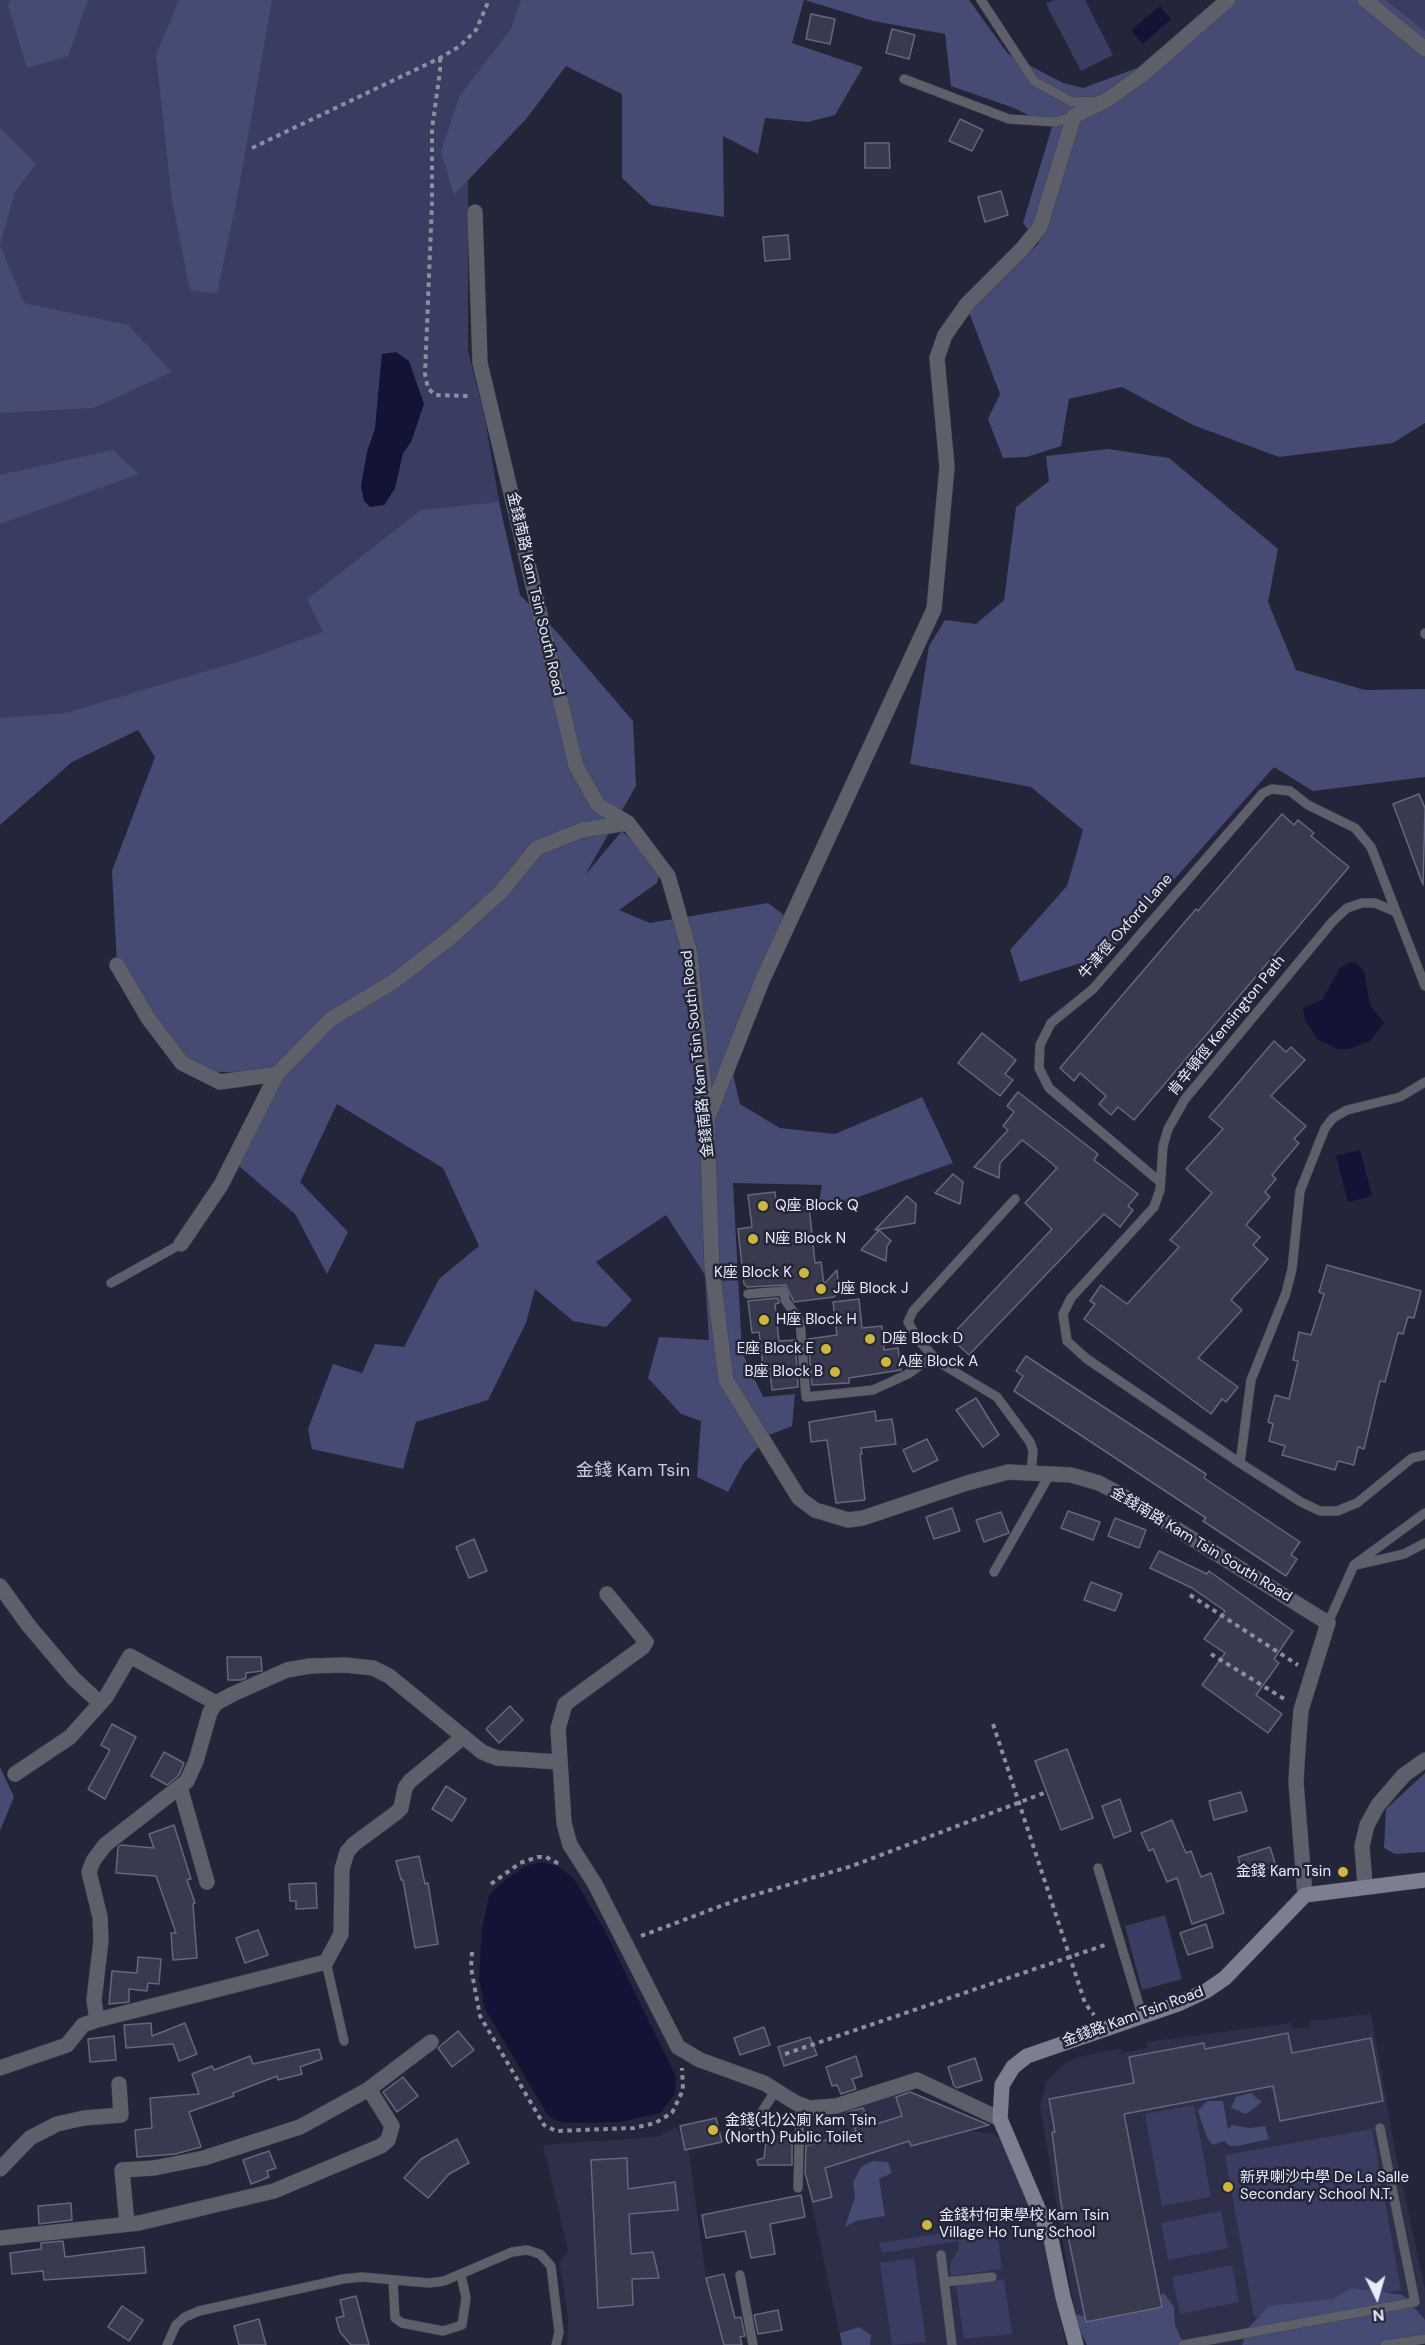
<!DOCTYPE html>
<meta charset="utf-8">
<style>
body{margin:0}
#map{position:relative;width:1425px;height:2345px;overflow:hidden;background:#232538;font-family:"DM Sans",sans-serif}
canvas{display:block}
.north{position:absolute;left:1347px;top:2267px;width:60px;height:60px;-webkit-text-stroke:4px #232538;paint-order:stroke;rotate:175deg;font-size:16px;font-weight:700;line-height:24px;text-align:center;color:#e9ecf8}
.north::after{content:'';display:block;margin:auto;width:21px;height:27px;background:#e9ecf8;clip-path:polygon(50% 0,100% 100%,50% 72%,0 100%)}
</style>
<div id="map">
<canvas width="1425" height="2345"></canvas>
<div class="north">N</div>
</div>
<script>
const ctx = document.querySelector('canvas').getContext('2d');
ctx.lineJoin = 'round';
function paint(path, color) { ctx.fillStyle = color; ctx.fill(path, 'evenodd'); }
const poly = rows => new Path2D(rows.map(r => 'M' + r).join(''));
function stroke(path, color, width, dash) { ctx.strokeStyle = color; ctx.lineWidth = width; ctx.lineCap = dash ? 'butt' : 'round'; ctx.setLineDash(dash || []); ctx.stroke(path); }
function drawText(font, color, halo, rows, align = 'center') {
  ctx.font = font + ' "DM Sans","Noto Sans SC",sans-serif'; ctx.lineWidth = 5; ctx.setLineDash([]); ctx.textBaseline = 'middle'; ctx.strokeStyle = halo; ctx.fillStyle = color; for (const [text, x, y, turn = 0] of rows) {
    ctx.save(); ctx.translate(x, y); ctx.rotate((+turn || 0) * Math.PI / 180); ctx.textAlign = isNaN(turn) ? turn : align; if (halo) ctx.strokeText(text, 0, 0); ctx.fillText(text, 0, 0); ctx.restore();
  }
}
paint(poly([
 [1371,2014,1396,2155,1425,2289,1425,2321,1300,2345,1087,2345,1077,2325,1040,2105,1046,2082,1061,2066,1079,2057,1121,2048,1121,2053,1147,2048,1146,2042,1291,2023,1293,2029,1310,2027,1309,2021],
 [895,2095,911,2146,969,2131,992,2133,1005,2142,1043,2241,1066,2345,842,2345,805,2173,805,2121],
 [676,2127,689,2152,706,2278,724,2345,567,2345,568,2319,560,2263,568,2250,543,2145,657,2137]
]), '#2d3048');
paint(poly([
 [0,0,536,0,468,145,468,351,485,419,508,553,340,644,0,752],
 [382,354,411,442,403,453,395,488,384,505,367,452,375,429],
 [1054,0,1085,0,1113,55,1081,71,1046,4],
 [1386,0,1425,0,1425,31],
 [1165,1915,1182,1979,1142,1990,1125,1926],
 [1194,2105,1211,2197,1162,2206,1145,2114],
 [1372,2129,1401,2290,1254,2317,1225,2155],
 [1221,2211,1228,2248,1168,2260,1161,2223],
 [996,2225,1002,2269,951,2276,950,2264,959,2248,958,2241,882,2253,879,2243],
 [914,2258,926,2342,892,2345,880,2263],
 [1232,2265,1239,2302,1180,2314,1172,2277],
 [1004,2279,1012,2334,964,2339,956,2285]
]), '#393d62');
paint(poly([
 [10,0,88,0,68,56,27,68,8,5],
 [179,0,272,0,238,193,217,294,190,290,172,201,156,55],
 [521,0,804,0,792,43,863,67,835,115,808,122,765,118,758,154,723,136,724,217,651,205,622,178,622,94,566,66,527,118,454,195,441,152,460,95,511,29],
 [805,0,969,0,1008,54,1063,83,1083,88,1137,68,1216,0,1386,0,1425,31,1425,423,1393,443,1279,457,1193,425,1122,387,1069,399,1061,446,1027,457,1003,458,988,419,1000,394,969,312,1039,243,1023,223,1052,127,1014,108,951,86,945,34,873,21],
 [0,128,36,164,15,192,0,245,24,303,128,325,172,372,94,408,0,413],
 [1108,449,1169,458,1278,549,1268,602,1296,670,1365,690,1425,689,1425,777,1313,791,1274,767,1107,955,1020,982,1010,950,1067,886,1083,830,1031,787,910,764,929,646,945,620,976,624,1004,600,1016,507,1049,481,1046,456],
 [113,450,139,474,0,524,0,475],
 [499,502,520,595,555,630,633,721,636,786,585,875,622,831,661,868,657,883,619,910,650,923,768,903,785,916,730,1061,740,1104,780,1128,835,1134,922,1097,953,1163,817,1212,822,1185,733,1183,742,1352,763,1397,795,1394,792,1426,769,1435,743,1464,728,1492,697,1477,701,1421,681,1414,648,1378,659,1337,709,1340,705,1275,666,1215,596,1262,632,1300,606,1327,573,1321,535,1289,526,1323,488,1400,416,1422,403,1469,312,1449,308,1429,333,1364,362,1373,375,1344,404,1347,439,1279,479,1246,443,1168,337,1104,300,1182,348,1232,327,1274,295,1214,233,1161,277,1074,197,1071,117,965,112,871,155,757,138,730,72,762,0,825,0,718,66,713,250,658,323,632,307,599,421,510],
 [0,1767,14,1797,0,1831],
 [1425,1773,1425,1852,1395,1854,1384,1848,1386,1809],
 [1251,2093,1262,2102,1246,2114,1231,2108,1236,2097],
 [1207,2101,1223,2101,1228,2129,1232,2125,1249,2128,1265,2126,1269,2139,1238,2146,1230,2146,1224,2141,1213,2145,1207,2138,1198,2111],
 [873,2161,888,2162,892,2173,879,2179,885,2216,856,2221,845,2227,855,2197,853,2183,861,2167],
 [1351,2288,1403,2295,1425,2320,1425,2337,1410,2345,1242,2345,1248,2328,1269,2306,1333,2299],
 [1164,2293,1174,2307,1175,2325,1184,2345,1087,2345,1077,2325,1076,2314,1089,2318,1149,2303],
 [859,2327,871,2335,870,2345,842,2345,840,2333]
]), '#464b74');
paint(poly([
 [1160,6,1171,19,1143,44,1131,30],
 [396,352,409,361,424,404,411,442,403,453,395,488,384,505,370,507,364,501,361,486,367,452,375,429,382,354],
 [1350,962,1356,963,1364,971,1370,1005,1384,1023,1370,1041,1349,1049,1338,1049,1317,1039,1305,1020,1303,1008,1322,1000,1340,968],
 [1360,1150,1372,1196,1348,1202,1336,1156],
 [541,1862,558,1866,574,1879,605,1931,676,2077,675,2094,660,2113,621,2122,565,2123,555,2120,547,2114,485,2009,479,1979,482,1929,489,1896,501,1883,526,1866]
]), '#121336');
const building = poly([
 [811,14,835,19,830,44,806,39,811,14],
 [892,29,915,35,909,59,886,53,892,29],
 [960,119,983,130,972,151,949,141,960,119],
 [865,143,889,143,890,168,865,168,865,143],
 [1001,191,1008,215,985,222,978,197,1001,191],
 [788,235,790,259,765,261,763,237,788,235],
 [1419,794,1425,808,1423,885,1393,804,1419,794],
 [1282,814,1294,825,1298,820,1314,833,1311,836,1349,867,1134,1120,1118,1107,1111,1115,1099,1104,1106,1096,1080,1073,1074,1081,1060,1068,1196,909,1198,911,1282,814],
 [982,1033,1016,1060,1005,1074,1013,1080,1000,1096,958,1063,982,1033],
 [1274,1041,1286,1052,1291,1047,1305,1060,1271,1096,1306,1126,1294,1139,1299,1143,1272,1175,1276,1179,1265,1192,1270,1197,1246,1225,1260,1237,1253,1245,1268,1259,1231,1300,1242,1310,1198,1358,1238,1387,1226,1402,1222,1399,1211,1414,1084,1319,1095,1304,1090,1301,1101,1285,1127,1304,1179,1247,1170,1240,1212,1193,1186,1169,1223,1129,1209,1117,1274,1041],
 [1018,1092,1098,1154,1094,1160,1138,1194,1128,1206,1133,1210,1120,1227,1104,1214,969,1355,950,1337,1052,1229,1025,1203,1057,1168,1049,1161,1022,1140,1000,1163,999,1178,974,1167,1008,1130,1003,1126,1014,1112,1007,1106,1018,1092],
 [953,1174,963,1182,960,1204,935,1193,953,1174],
 [775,1192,777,1210,809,1206,815,1263,821,1262,824,1284,837,1270,839,1292,834,1297,794,1302,786,1285,747,1287,744,1284,738,1229,752,1227,748,1195,775,1192],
 [907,1196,916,1204,915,1223,875,1230,907,1196],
 [879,1230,891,1241,887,1246,886,1261,861,1250,879,1230],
 [1327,1265,1421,1291,1414,1318,1408,1317,1403,1334,1398,1333,1385,1382,1380,1381,1364,1449,1358,1447,1354,1465,1338,1461,1335,1470,1282,1455,1285,1446,1269,1441,1273,1424,1268,1422,1275,1395,1289,1399,1298,1361,1293,1360,1299,1332,1311,1335,1324,1294,1319,1292,1327,1265],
 [778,1298,779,1303,775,1304,779,1341,795,1340,798,1387,772,1390,769,1366,763,1366,759,1332,752,1333,748,1301,778,1298],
 [859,1299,862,1328,882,1326,884,1350,898,1348,901,1370,849,1378,849,1383,812,1385,808,1339,837,1335,833,1302,859,1299],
 [1026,1356,1206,1474,1204,1478,1300,1542,1291,1555,1297,1559,1286,1576,1203,1521,1206,1518,1014,1391,1023,1376,1016,1371,1026,1356],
 [976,1398,999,1435,983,1447,956,1410,976,1398],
 [875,1411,876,1421,892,1419,896,1444,861,1448,862,1454,860,1454,865,1500,836,1503,827,1440,811,1442,809,1422,875,1411],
 [927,1439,938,1460,913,1472,903,1450,927,1439],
 [952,1508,960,1531,934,1539,926,1517,952,1508],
 [1068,1511,1100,1522,1093,1540,1061,1528,1068,1511],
 [1001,1512,1009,1533,984,1542,976,1520,1001,1512],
 [1115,1518,1146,1530,1139,1548,1108,1536,1115,1518],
 [474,1539,487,1571,469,1578,456,1547,474,1539],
 [1159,1551,1207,1574,1209,1571,1293,1631,1274,1659,1279,1663,1256,1695,1282,1714,1268,1733,1202,1685,1225,1653,1204,1639,1225,1611,1192,1588,1150,1568,1159,1551],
 [1091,1582,1122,1594,1115,1611,1084,1600,1091,1582],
 [227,1657,261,1657,262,1671,246,1673,246,1678,241,1680,228,1680,227,1657],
 [510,1706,523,1720,499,1743,486,1729,510,1706],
 [112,1724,136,1737,105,1799,88,1789,110,1750,101,1745,112,1724],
 [1067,1749,1093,1818,1061,1830,1035,1761,1067,1749],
 [164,1752,184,1763,179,1775,167,1785,151,1776,164,1752],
 [446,1786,466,1799,452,1821,432,1809,446,1786],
 [1241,1792,1247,1811,1214,1820,1209,1801,1241,1792],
 [1120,1799,1131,1831,1114,1838,1102,1806,1120,1799],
 [1172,1820,1186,1853,1191,1851,1201,1877,1211,1873,1224,1913,1192,1924,1177,1878,1167,1882,1153,1849,1149,1851,1141,1833,1172,1820],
 [174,1825,191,1879,187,1880,195,1903,193,1904,197,1958,173,1960,171,1933,176,1933,156,1876,116,1873,118,1847,121,1845,154,1848,149,1834,174,1825],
 [1270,1847,1276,1866,1243,1875,1238,1857,1270,1847],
 [419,1856,425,1884,428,1883,438,1944,415,1948,403,1880,401,1880,396,1861,419,1856],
 [316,1883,317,1908,296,1909,296,1901,290,1901,289,1884,316,1883],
 [1206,1924,1213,1947,1188,1955,1180,1933,1206,1924],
 [258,1930,268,1955,245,1963,236,1938,258,1930],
 [138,1957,161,1959,159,1984,148,1983,147,1991,129,1989,129,2002,109,2004,112,1971,137,1973,138,1957],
 [151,2023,152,2036,185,2023,197,2054,179,2061,173,2044,126,2048,124,2025,151,2023],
 [764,2027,770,2045,740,2055,734,2038,764,2027],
 [458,2031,474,2050,452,2067,438,2048,458,2031],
 [1288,2033,1292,2053,1371,2038,1383,2101,1280,2121,1273,2086,1124,2114,1162,2307,1086,2322,1061,2203,1052,2132,1055,2132,1049,2099,1134,2083,1129,2057,1204,2043,1205,2049,1288,2033],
 [114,2036,116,2060,90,2062,88,2039,114,2036],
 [810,2037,817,2055,784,2066,778,2047,810,2037],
 [319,2049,322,2059,300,2067,302,2074,278,2080,277,2076,233,2093,234,2096,189,2112,201,2147,175,2154,137,2157,135,2130,152,2128,150,2098,199,2094,192,2074,212,2066,214,2070,250,2056,253,2064,319,2049],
 [856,2056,862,2076,852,2079,856,2089,841,2094,837,2085,832,2086,826,2067,856,2056],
 [975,2058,982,2080,957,2088,954,2086,948,2067,975,2058],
 [403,2077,418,2096,397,2112,383,2092,403,2077],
 [910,2092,989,2125,911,2146,909,2141,825,2168,832,2197,813,2202,805,2173,806,2146,856,2131,848,2112,863,2108,870,2126,902,2116,896,2097,910,2092],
 [716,2118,722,2142,685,2150,680,2126,716,2118],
 [767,2135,792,2138,792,2165,758,2165,757,2160,764,2158,767,2135],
 [457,2139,469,2163,449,2174,428,2198,404,2178,421,2159,457,2139],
 [269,2151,276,2168,267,2171,269,2177,251,2184,243,2160,269,2151],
 [627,2158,628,2189,675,2182,678,2210,629,2214,631,2254,653,2252,659,2278,632,2279,633,2305,598,2308,591,2160,627,2158],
 [801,2195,805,2217,770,2224,775,2254,751,2258,745,2231,706,2238,702,2215,801,2195],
 [71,2203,72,2220,39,2224,38,2206,71,2203],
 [63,2241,65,2257,144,2247,146,2273,44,2280,43,2271,12,2274,10,2253,41,2249,41,2243,63,2241],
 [724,2274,735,2318,741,2317,745,2336,740,2337,742,2345,724,2345,706,2278,724,2274],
 [356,2296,369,2345,351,2345,340,2332,336,2318,344,2316,340,2300,356,2296],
 [122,2306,143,2320,129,2341,108,2327,122,2306],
 [778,2310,782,2330,758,2334,754,2315,778,2310],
 [259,2319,266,2345,239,2345,234,2326,259,2319]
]);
paint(building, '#383b4e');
stroke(building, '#64677d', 1.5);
const lane = poly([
 [981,0,1034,81,1072,102,1098,101],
 [904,79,1009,119,1056,122,1074,116],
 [1425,634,1425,633],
 [1396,912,1375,903,1362,903,1347,908,1333,921,1185,1099,1168,1129,1163,1146,1160,1190,1154,1207,1071,1298,1063,1314,1067,1341,1087,1359,1240,1463,1301,1502,1320,1511,1337,1511,1357,1503,1412,1458,1425,1455],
 [1159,1181,1049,1088,1039,1068,1040,1045,1051,1023,1093,989,1263,793,1272,789,1290,791,1308,805,1355,828,1371,847,1425,986],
 [1015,1199,913,1311,908,1322,919,1341,940,1363,997,1397,1030,1442,1033,1451,1031,1473],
 [111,1283,181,1244],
 [748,1294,784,1291,785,1300,800,1321,806,1397,873,1390,908,1374,934,1356],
 [1240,1463,1251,1380,1286,1293,1292,1269,1300,1191,1325,1128,1333,1118,1347,1110,1400,1097,1425,1082],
 [1356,1565,1404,1554,1425,1543],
 [994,1572,1050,1474],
 [1328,1623,1354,1565,1425,1513],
 [1098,1868,1142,2015],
 [326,1962,344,2041],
 [751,2125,756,2121,776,2090],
 [798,2188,800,2105],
 [941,2255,952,2345],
 [740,2275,753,2345],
 [393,2280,395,2318,402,2323,443,2331,462,2325,466,2298,461,2275],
 [945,2282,992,2277],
 [167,2345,176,2325,185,2317,199,2311,343,2279,362,2277,429,2283,444,2281,512,2252,527,2250,540,2254,551,2266,559,2332,556,2345],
 [1183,2345,1415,2302,1380,2128],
 [1385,2345,1425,2339]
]);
const street = poly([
 [1365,0,1425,49],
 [475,212,480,363,576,766,598,805,628,823,668,876,690,953,707,1118,712,1268,726,1380,799,1498,815,1510,848,1520,863,1518,967,1483,1008,1472,1071,1475,1099,1483,1125,1497,1328,1623,1301,1710,1298,1748,1296,1782,1305,1895],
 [117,965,148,1018,182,1063,220,1082,277,1074,331,1019,393,982,450,938,500,893,537,848,582,830,628,823],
 [709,1115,762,981,934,609,947,467,937,358,945,335,967,304,1023,248,1040,227,1074,116,1107,100,1142,75,1228,0],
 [181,1244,221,1185,277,1074],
 [0,1586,29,1626,73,1678,100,1703],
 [607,1594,646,1642,643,1647,565,1704,558,1729,564,1823,570,1845,595,1884,678,2047,700,2060,764,2083,796,2103,810,2108,836,2106,917,2080,1000,2119],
 [15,1774,70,1737,106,1697,130,1656,216,1703],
 [180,1787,207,1882],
 [1365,1885,1362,1846,1367,1825,1378,1805,1404,1775,1425,1760],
 [97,2020,94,2000,101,1941,100,1917,89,1872,93,1861,105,1845,187,1781,196,1761,210,1712,216,1703,233,1694,287,1670,310,1666,345,1665,373,1668,389,1676,482,1752,497,1758,560,1762],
 [0,2068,67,2045,83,2025,97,2020,326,1962,341,1934,342,1869,347,1852,354,1844,396,1813,401,1808,405,1788,410,1781,462,1738],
 [0,2169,30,2138,57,2124,84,2118,121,2115,119,2084],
 [127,2224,122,2170,154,2168,204,2158,300,2127,369,2089,431,2042],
 [0,2238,139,2223,274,2191,381,2146,388,2140,392,2126,369,2089]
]);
const secondary = poly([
 [1076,2345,1063,2297,1051,2239,1000,2119,1002,2085,1013,2067,1027,2056,1178,2004,1206,1991,1225,1978,1305,1895,1425,1880]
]);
stroke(lane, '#3f4153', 10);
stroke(street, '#3f4153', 16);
stroke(secondary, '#3f4153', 16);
stroke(poly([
 [440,58,440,71,432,129,432,203,425,374,428,388,435,395,471,396],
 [252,148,440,58,460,46,476,30,489,0],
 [1190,1595,1298,1665],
 [1211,1654,1286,1700],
 [993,1724,1085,2003,1094,2015],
 [491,1884,520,1863,538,1857,546,1857,561,1865],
 [641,1936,737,1900,852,1866,1044,1793],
 [472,1952,471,1968,480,2016,544,2125,556,2131,634,2128,655,2123,672,2113,683,2090,682,2068],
 [785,2054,1108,1944]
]), '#8c8f9e', 4, [4.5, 4.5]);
stroke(lane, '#5d5f69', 9);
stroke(street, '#5d5f69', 15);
stroke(secondary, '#7c7f8e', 15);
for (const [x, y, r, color] of [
 [763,1206,6,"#d0b736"],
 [753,1239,6,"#d0b736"],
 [804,1273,6,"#d0b736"],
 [821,1289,6,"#d0b736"],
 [764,1320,6,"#d0b736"],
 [870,1339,6,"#d0b736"],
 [826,1349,6,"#d0b736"],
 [886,1362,6,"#d0b736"],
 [835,1372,6,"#d0b736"],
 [1343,1872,6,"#d0b736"],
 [713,2130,6,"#d0b736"],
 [1228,2187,6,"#d0b736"],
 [927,2225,6,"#d0b736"]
]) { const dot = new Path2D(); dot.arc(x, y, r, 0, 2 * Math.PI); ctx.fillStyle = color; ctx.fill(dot); stroke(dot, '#232538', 2); }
drawText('15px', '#e9ecf8', '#232538', [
 ["金錢南路 Kam Tsin South Road",535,594,77],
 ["牛津徑 Oxford Lane",1126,927,-49],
 ["肯辛頓徑 Kensington Path",1227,1026,-51],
 ["金錢南路 Kam Tsin South Road",698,1054,-96],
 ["金錢南路 Kam Tsin South Road",1201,1545,31],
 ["金錢路 Kam Tsin Road",1133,2017,-20]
]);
drawText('15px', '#e9ecf8', '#232538', [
 ["Q座 Block Q",775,1206],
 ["N座 Block N",765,1239],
 ["K座 Block K",792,1273,"right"],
 ["J座 Block J",833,1289],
 ["H座 Block H",776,1320],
 ["D座 Block D",882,1339],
 ["E座 Block E",814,1349,"right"],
 ["A座 Block A",898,1362],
 ["B座 Block B",823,1372,"right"],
 ["金錢 Kam Tsin",1331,1872,"right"],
 ["金錢(北)公廁 Kam Tsin",725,2121],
 ["(North) Public Toilet",725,2138],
 ["新界喇沙中學 De La Salle",1240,2178],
 ["Secondary School N.T.",1240,2195],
 ["金錢村何東學校 Kam Tsin",939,2216],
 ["Village Ho Tung School",939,2233]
], 'left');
drawText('18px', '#c7cce4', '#232538', [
 ["金錢 Kam Tsin",633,1471]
]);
</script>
